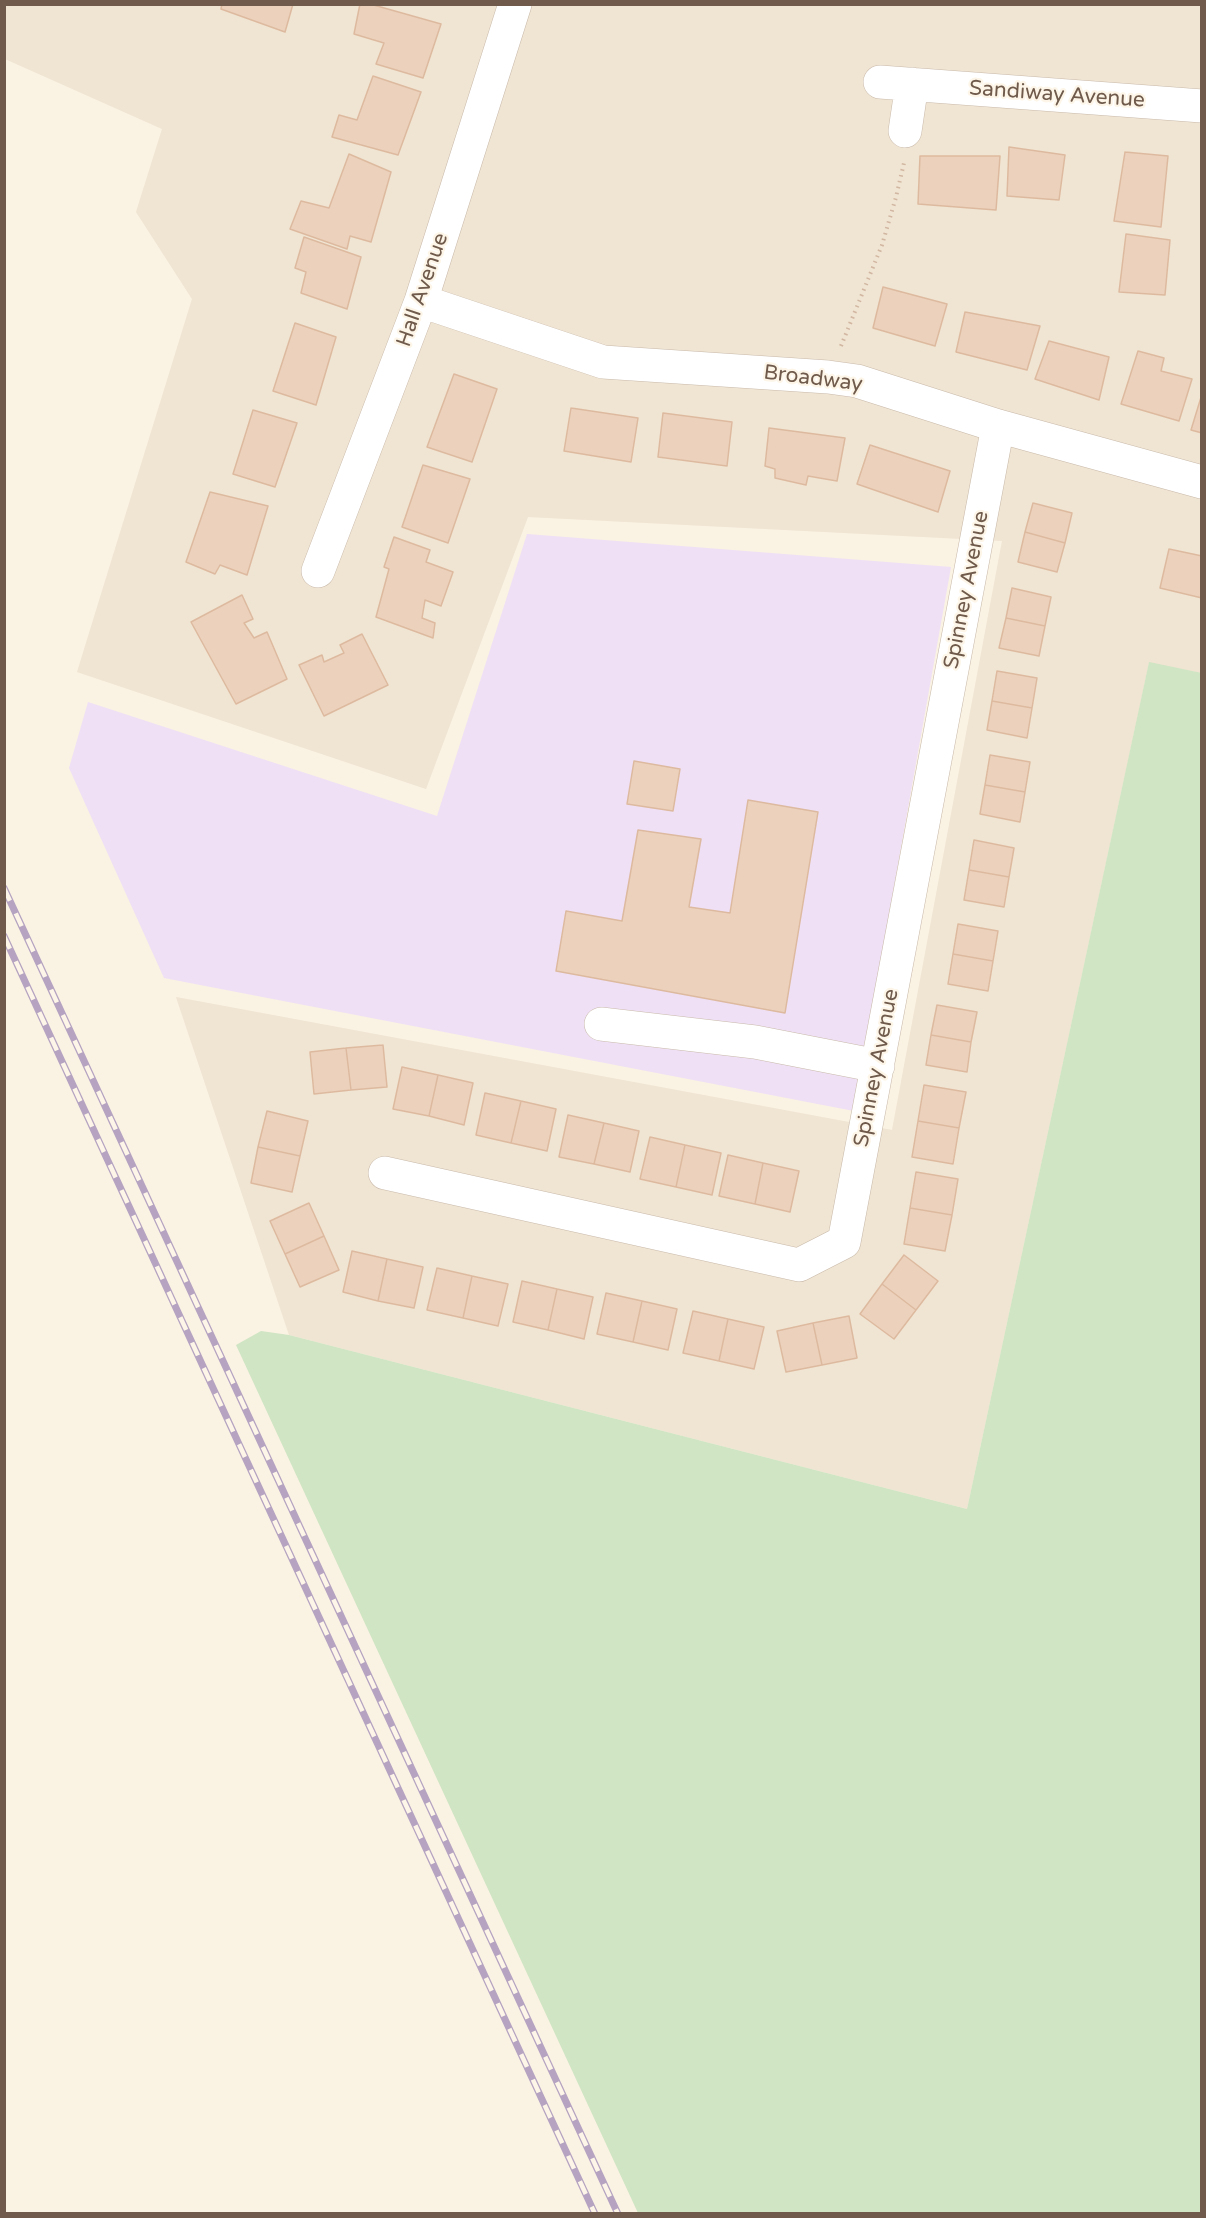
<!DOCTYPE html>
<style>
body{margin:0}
#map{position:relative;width:1206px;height:2218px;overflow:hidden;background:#faf2e3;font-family:"Varela Round",sans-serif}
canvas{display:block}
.frame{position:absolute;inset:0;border:6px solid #6f5a4b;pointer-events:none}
</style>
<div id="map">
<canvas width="1206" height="2218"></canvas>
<div class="frame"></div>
</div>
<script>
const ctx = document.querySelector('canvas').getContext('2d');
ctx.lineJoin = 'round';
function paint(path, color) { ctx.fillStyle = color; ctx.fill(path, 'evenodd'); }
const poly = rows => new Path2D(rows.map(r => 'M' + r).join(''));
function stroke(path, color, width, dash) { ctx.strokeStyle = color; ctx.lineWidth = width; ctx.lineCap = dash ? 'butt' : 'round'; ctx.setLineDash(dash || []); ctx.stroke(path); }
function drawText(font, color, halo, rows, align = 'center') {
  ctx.font = font + ' "Varela Round",sans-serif'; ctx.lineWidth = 4.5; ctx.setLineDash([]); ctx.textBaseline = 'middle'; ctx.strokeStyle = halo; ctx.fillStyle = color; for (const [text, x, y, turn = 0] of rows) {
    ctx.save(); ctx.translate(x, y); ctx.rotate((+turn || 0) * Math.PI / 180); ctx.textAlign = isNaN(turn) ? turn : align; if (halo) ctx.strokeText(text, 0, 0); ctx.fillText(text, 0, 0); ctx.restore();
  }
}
paint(poly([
 [5,4,1201,5,1201,673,1149,663,967,1509,289,1335,176,997,892,1130,1002,541,528,517,426,789,77,672,192,299,136,212,162,129,5,59]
]), '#f0e4d2');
paint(poly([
 [527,534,951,567,854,1111,164,978,69,768,88,702,437,816]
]), '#efe0f6');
paint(poly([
 [1149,662,1202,673,1201,2213,638,2213,236,1345,261,1331,289,1335,967,1509]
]), '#cfe5c3');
const building = poly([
 [222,4,293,4,285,32,221,9,222,4],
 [360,4,370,4,441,24,423,78,376,64,384,43,354,34,360,4],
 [373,76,421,92,398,155,332,137,339,115,357,120,373,76],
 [1009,147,1065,155,1059,200,1007,196,1009,147],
 [1125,152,1168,156,1161,227,1114,221,1125,152],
 [349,154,391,172,371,242,350,236,347,249,290,229,301,201,329,208,349,154],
 [920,156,1000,156,996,210,918,204,920,156],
 [1126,234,1170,240,1165,295,1119,292,1126,234],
 [304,237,361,257,347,309,301,293,306,272,295,268,304,237],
 [883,287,947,304,935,346,873,328,883,287],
 [965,312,1040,326,1027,370,956,352,965,312],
 [295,323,336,337,316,405,273,391,295,323],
 [1049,341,1109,357,1099,400,1035,379,1049,341],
 [1138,351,1164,358,1161,371,1192,379,1179,421,1121,404,1138,351],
 [454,374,497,389,472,462,427,447,454,374],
 [1202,394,1202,433,1191,430,1202,394],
 [571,408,638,418,631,462,564,451,571,408],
 [253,410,297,423,275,487,233,474,253,410],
 [663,413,732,422,727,466,658,457,663,413],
 [769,428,845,438,837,481,808,476,806,485,775,478,775,469,765,466,769,428],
 [870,445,950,471,938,512,857,484,870,445],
 [423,465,470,479,448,543,402,527,423,465],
 [210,492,268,506,247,575,220,565,215,574,186,562,210,492],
 [1033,503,1072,513,1065,543,1025,532,1033,503],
 [1025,532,1065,543,1057,572,1018,562,1025,532],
 [394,537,430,550,426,562,453,572,441,606,425,600,422,618,435,623,433,638,376,617,389,569,384,567,394,537],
 [1169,549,1202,556,1202,598,1160,588,1169,549],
 [1012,588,1051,597,1045,626,1006,618,1012,588],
 [242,595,253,619,244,623,254,638,267,632,287,679,236,704,191,622,242,595],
 [1006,618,1045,626,1039,656,999,648,1006,618],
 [362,634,388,685,324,716,299,665,322,655,324,662,344,653,340,645,362,634],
 [997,671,1037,678,1032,708,992,701,997,671],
 [992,701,1032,708,1027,738,987,730,992,701],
 [990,755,1030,762,1025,792,985,785,990,755],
 [634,761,680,769,673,811,627,804,634,761],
 [985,785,1025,792,1020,822,980,814,985,785],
 [748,800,818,812,785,1013,556,971,566,911,622,921,638,830,701,839,689,907,730,913,748,800],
 [974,840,1014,848,1009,877,969,870,974,840],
 [969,870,1009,877,1004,907,964,900,969,870],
 [958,924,998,931,993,961,953,954,958,924],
 [953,954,993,961,988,991,948,984,953,954],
 [937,1005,977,1012,971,1042,931,1035,937,1005],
 [931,1035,971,1042,967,1072,926,1065,931,1035],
 [383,1045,387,1087,351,1090,346,1048,383,1045],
 [346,1048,351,1090,314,1094,310,1052,346,1048],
 [402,1067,438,1075,429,1116,393,1109,402,1067],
 [438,1075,473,1083,464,1125,429,1116,438,1075],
 [924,1085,966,1092,959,1128,918,1121,924,1085],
 [485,1093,521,1101,511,1143,476,1135,485,1093],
 [521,1101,556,1109,547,1151,511,1143,521,1101],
 [267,1111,308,1121,300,1156,258,1147,267,1111],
 [568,1115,604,1123,594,1164,559,1157,568,1115],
 [918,1121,959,1128,953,1164,912,1157,918,1121],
 [604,1123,639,1131,630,1172,594,1164,604,1123],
 [650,1137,685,1145,676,1187,640,1179,650,1137],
 [685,1145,721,1153,712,1195,676,1187,685,1145],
 [258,1147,300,1156,292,1192,251,1183,258,1147],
 [728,1155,763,1163,755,1204,719,1196,728,1155],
 [763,1163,799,1171,790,1212,755,1204,763,1163],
 [916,1172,958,1179,952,1215,910,1208,916,1172],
 [309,1203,324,1236,285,1254,270,1221,309,1203],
 [910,1208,952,1215,945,1251,904,1244,910,1208],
 [324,1236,339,1270,300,1287,285,1254,324,1236],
 [352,1251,387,1259,378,1301,343,1292,352,1251],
 [904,1255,938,1281,916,1310,882,1284,904,1255],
 [387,1259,423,1267,414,1308,378,1301,387,1259],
 [437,1268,472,1276,463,1318,427,1310,437,1268],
 [472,1276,508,1284,498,1326,463,1318,472,1276],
 [522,1281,557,1289,548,1330,513,1322,522,1281],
 [882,1284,916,1310,894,1339,860,1314,882,1284],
 [557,1289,593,1297,584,1339,548,1330,557,1289],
 [606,1293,642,1301,633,1342,597,1334,606,1293],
 [642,1301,677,1309,668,1350,633,1342,642,1301],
 [693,1311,728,1319,719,1361,683,1353,693,1311],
 [849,1316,857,1358,822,1365,813,1323,849,1316],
 [728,1319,764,1327,754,1369,719,1361,728,1319],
 [813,1323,822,1365,786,1372,777,1331,813,1323]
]);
paint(building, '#ecd2bd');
stroke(building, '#ddba9f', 1.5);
const minor = poly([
 [880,82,1202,106],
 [905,131,912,84],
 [421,301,603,362,828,377,857,381,998,426,1202,482],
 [318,571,421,301,515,4],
 [601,1024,755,1042,878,1066],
 [385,1173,799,1265,844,1242,998,426]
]);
stroke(minor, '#c9baaa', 34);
stroke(poly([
 [841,346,882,245,896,197,904,163]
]), '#d1b6a1', 4, [1.5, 4.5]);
stroke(minor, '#fff', 33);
const rail = poly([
 [4,888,618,2214],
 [4,936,595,2214]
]);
stroke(rail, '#b5a3c1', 7);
stroke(rail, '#fdf6e8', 4.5, [14]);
drawText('21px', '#6f5a4b', '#fdf6e8', [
 ["Sandiway Avenue",1057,95,4],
 ["Hall Avenue",423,290,-71],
 ["Broadway",813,379,7],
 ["Spinney Avenue",967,590,-79],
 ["Spinney Avenue",877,1068,-79]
]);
</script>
